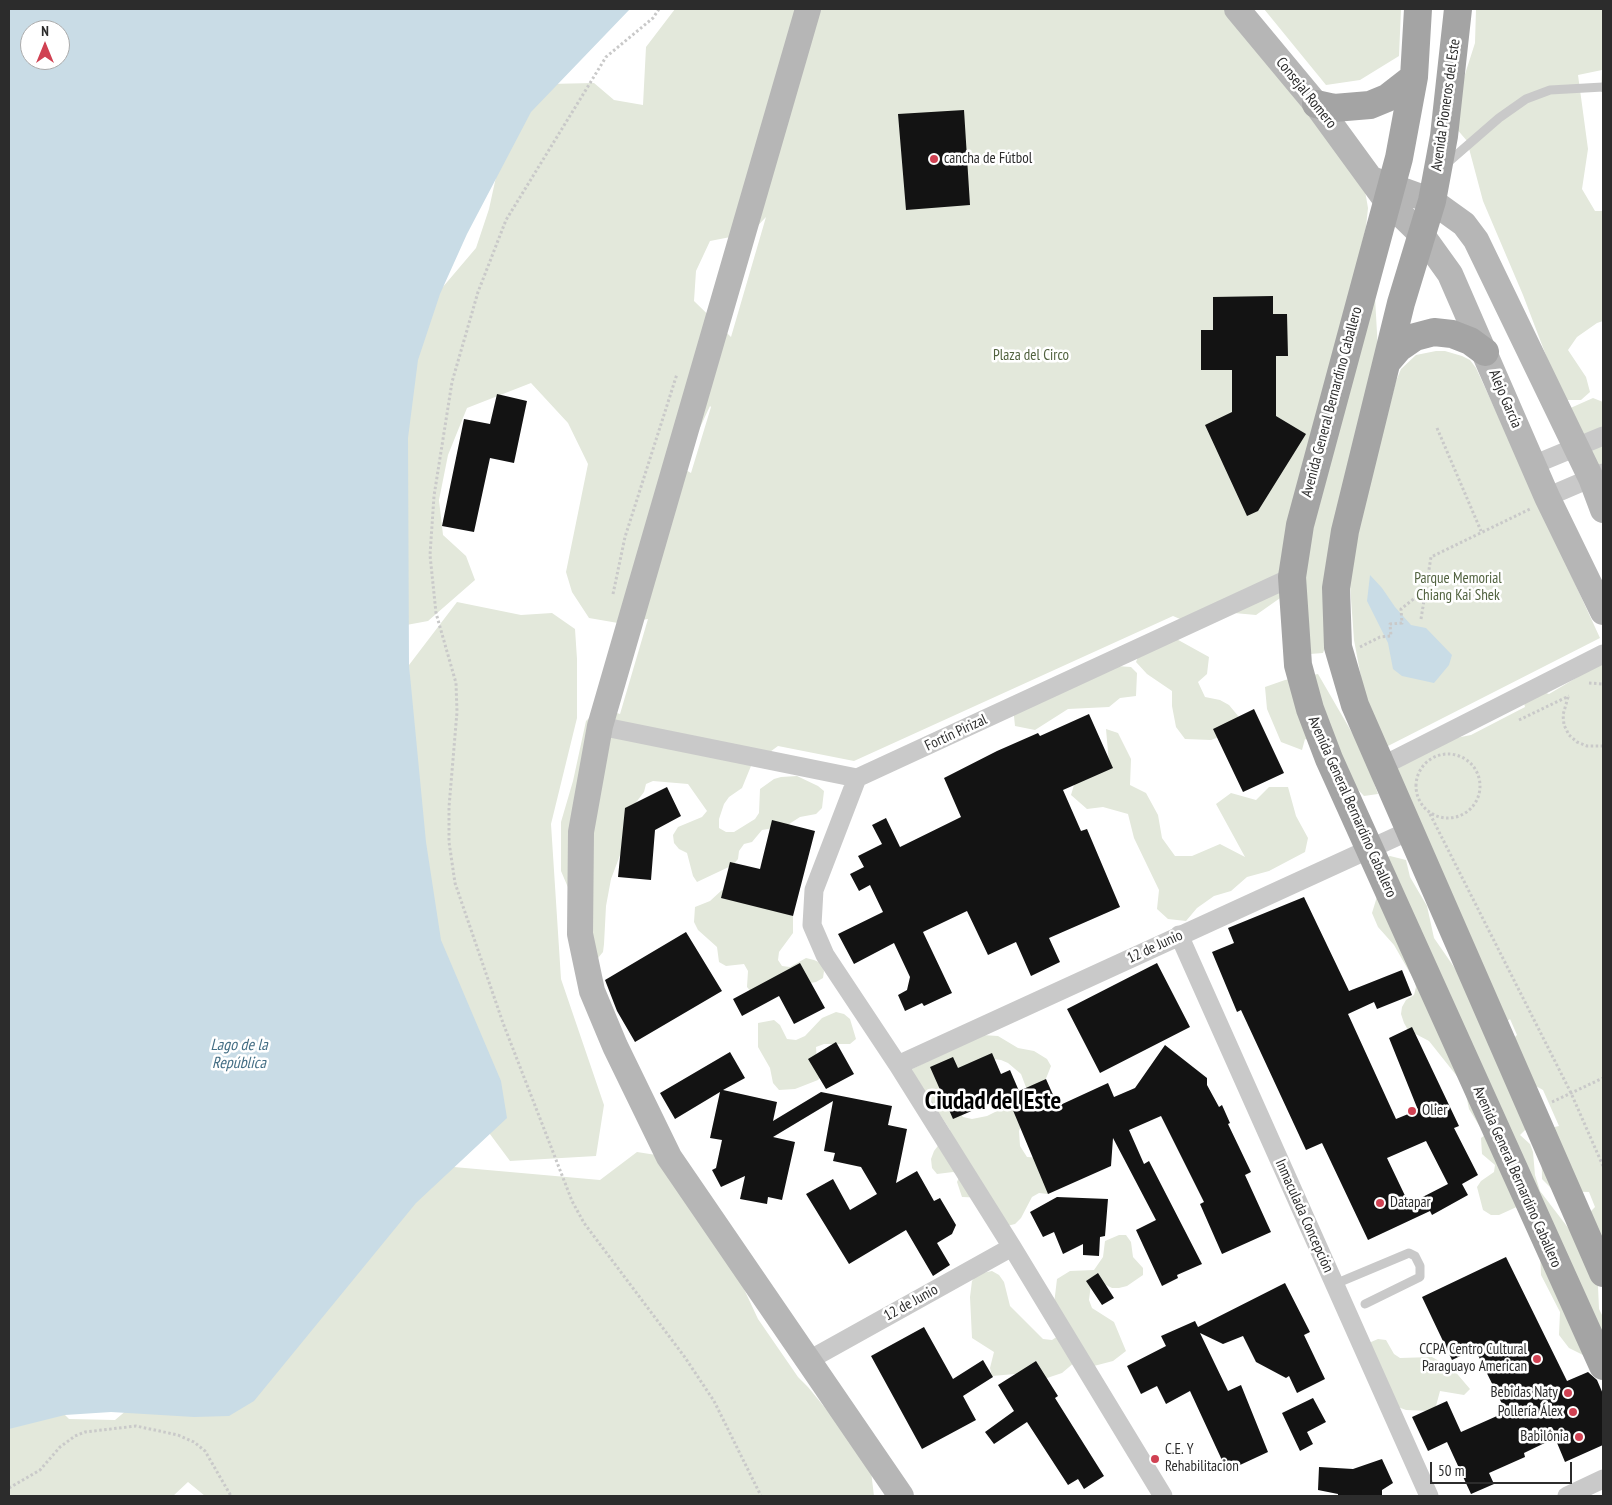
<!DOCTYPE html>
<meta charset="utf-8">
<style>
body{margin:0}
#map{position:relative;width:1612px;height:1505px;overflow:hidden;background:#fff;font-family:"PT Sans Narrow",sans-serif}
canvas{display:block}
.frame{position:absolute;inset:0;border:10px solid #2c2c2c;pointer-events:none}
.north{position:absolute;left:20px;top:20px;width:50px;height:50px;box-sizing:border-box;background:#fff;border:1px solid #ababab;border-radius:50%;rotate:0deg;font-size:14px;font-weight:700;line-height:20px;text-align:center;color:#2c2c2c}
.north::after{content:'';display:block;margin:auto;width:18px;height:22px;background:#d04152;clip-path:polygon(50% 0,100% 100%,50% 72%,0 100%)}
.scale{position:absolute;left:1430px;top:1462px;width:142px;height:22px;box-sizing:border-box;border:2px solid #2c2c2c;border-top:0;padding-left:6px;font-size:15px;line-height:18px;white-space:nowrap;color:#2c2c2c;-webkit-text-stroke:4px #fff;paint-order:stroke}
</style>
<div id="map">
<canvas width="1612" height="1505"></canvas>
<div class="frame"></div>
<div class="north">N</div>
<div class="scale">50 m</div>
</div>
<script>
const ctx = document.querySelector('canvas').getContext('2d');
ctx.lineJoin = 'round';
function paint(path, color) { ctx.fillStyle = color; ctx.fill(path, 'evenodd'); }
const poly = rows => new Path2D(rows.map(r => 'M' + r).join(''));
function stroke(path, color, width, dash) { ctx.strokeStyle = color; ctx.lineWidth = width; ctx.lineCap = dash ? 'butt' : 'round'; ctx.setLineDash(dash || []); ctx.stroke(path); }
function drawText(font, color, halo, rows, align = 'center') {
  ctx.font = font + ' "PT Sans Narrow",sans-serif'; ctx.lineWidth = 5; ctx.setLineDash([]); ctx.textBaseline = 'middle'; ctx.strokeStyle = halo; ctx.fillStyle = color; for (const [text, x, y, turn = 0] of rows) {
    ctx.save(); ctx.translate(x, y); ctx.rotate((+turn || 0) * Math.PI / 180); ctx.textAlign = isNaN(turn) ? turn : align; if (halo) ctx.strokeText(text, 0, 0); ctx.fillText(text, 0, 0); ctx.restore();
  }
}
paint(poly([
 [675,9,1228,9,1364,185,1368,208,1366,227,1289,532,1283,596,1256,615,1234,613,1194,625,1173,616,854,761,778,746,751,766,742,788,729,797,724,804,719,819,719,828,726,832,734,832,755,819,759,813,760,789,774,779,781,777,797,776,818,786,824,791,822,808,816,814,800,817,786,826,762,830,752,842,744,844,739,851,738,859,733,865,697,882,693,876,687,853,679,849,674,843,673,835,678,827,702,817,707,811,688,784,653,781,646,784,644,792,634,805,622,850,611,879,606,906,604,944,603,952,598,958,561,871,561,822,573,781,586,721,592,715,614,712,620,714,648,619,618,623,589,618,572,592,566,572,588,464,568,423,531,383,467,408,448,455,439,500,443,535,466,556,475,580,428,621,401,626,375,567,425,308,476,248,489,209,496,177,509,146,548,84,594,83,614,100,643,105,646,47],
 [766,217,731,337,694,301,696,271,710,241,751,233],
 [710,406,711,407,691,473,670,461,697,434],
 [1264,9,1401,9,1399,56,1360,80,1326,85],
 [1476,9,1603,9,1603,92,1601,92,1602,70,1578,75,1588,149,1582,189,1595,211,1603,211,1603,321,1597,323,1577,337,1568,350,1586,377,1590,392,1581,400,1563,400,1523,295,1483,201,1467,141,1450,121,1475,43],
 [1375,297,1378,351,1328,640,1323,653,1310,654,1300,599,1306,555],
 [1436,351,1445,351,1462,356,1470,360,1476,368,1600,638,1386,747,1363,688,1354,640,1350,585,1356,536,1396,381,1401,369,1416,355],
 [1593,398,1603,402,1603,487,1566,410],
 [457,602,521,615,552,613,575,629,577,659,577,718,551,824,561,979,604,1105,596,1156,510,1161,423,1044,409,665],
 [1162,631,1209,657,1207,674,1198,682,1205,697,1220,700,1229,705,1239,717,1227,734,1211,740,1185,739,1176,727,1172,706,1172,691,1147,674,1136,662,1146,637],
 [1603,662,1603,1243,1589,1213,1595,1207,1589,1192,1554,1191,1542,1179,1541,1130,1559,1126,1543,1090,1509,1071,1505,1046,1517,1035,1510,1019,1502,1025,1393,766,1456,738,1471,735,1525,707,1524,703,1540,691,1549,694],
 [1088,664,1131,667,1137,673,1136,696,1120,698,1109,707,1068,709,1035,730,1015,726,1012,697],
 [1318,674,1362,750,1378,794,1364,796,1345,776,1333,746,1305,739,1302,750,1281,742,1267,709,1265,687,1285,680],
 [1106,729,1118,733,1131,759,1130,785,1146,793,1158,815,1162,838,1175,856,1192,856,1220,844,1245,857,1216,804,1231,793,1256,800,1269,787,1288,787,1296,816,1308,838,1305,852,1269,871,1247,877,1231,891,1214,896,1197,908,1186,921,1168,919,1157,909,1159,890,1134,838,1128,814,1103,807,1087,809,1071,795,1077,775,1109,763],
 [1390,856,1406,860,1410,877,1427,906,1434,938,1463,980,1527,1128,1520,1135,1530,1144,1533,1152,1535,1175,1540,1191,1569,1229,1592,1271,1598,1286,1599,1309,1603,1317,1603,1382,1585,1356,1569,1348,1559,1335,1560,1312,1541,1275,1540,1250,1521,1205,1499,1215,1491,1215,1483,1210,1477,1187,1481,1181,1494,1172,1495,1165,1482,1154,1481,1138,1485,1135,1469,1109,1464,1085,1429,1041,1408,1030,1404,1023,1401,1014,1402,1007,1406,1000,1414,995,1416,987,1414,980,1394,945,1378,927,1372,913,1379,890,1382,859],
 [722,890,730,891,793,916,793,933,779,952,778,960,782,966,790,967,806,958,814,960,821,963,824,971,823,978,816,982,752,993,747,987,748,971,744,964,726,966,719,962,717,947,698,930,694,922,695,907,710,901],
 [836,1012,844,1014,850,1019,856,1039,850,1044,824,1044,816,1047,817,1062,823,1074,818,1080,795,1089,779,1090,773,1083,770,1068,758,1047,758,1023,774,1020,780,1025,787,1039,796,1040,805,1036,822,1018],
 [982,1035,998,1036,1018,1048,1034,1051,1047,1059,1051,1066,1043,1086,1027,1090,1021,1074,1008,1063,1001,1060,993,1059,959,1111,963,1117,972,1119,987,1116,1001,1109,1017,1109,1022,1123,1019,1131,1020,1146,1027,1157,1043,1158,1048,1194,1039,1193,1032,1197,1021,1218,1015,1224,1007,1226,987,1198,962,1197,957,1182,960,1175,953,1172,937,1174,932,1168,931,1159,934,1151,950,1130,941,1116,914,1084,912,1069],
 [637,1152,669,1157,744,1289,758,1319,798,1377,808,1387,870,1463,874,1496,205,1496,188,1482,173,1496,9,1496,9,1409,65,1415,69,1419,115,1420,420,1164,600,1180],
 [1119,1235,1126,1235,1131,1242,1133,1257,1143,1268,1143,1275,1127,1286,1119,1288,1112,1288,1104,1284,1091,1284,1089,1300,1092,1308,1114,1322,1126,1351,1113,1361,1090,1367,1075,1362,1062,1373,1047,1378,1015,1374,992,1376,990,1368,994,1352,972,1338,970,1297,972,1281,977,1274,992,1271,999,1275,1004,1282,1010,1306,1043,1339,1052,1340,1058,1336,1054,1304,1057,1279,1070,1271,1094,1270,1103,1257,1105,1241],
 [1378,1339,1386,1340,1394,1354,1400,1358,1432,1357,1453,1369,1470,1389,1464,1395,1440,1391,1436,1406,1430,1411,1406,1410,1398,1407,1366,1348,1371,1342]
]), '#e3e8db');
paint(poly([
 [9,9,630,9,531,112,467,234,440,294,418,360,408,438,409,665,426,842,441,940,501,1081,507,1118,416,1203,254,1401,229,1416,194,1417,111,1412,65,1415,9,1429],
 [30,30,60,30,60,60,30,60],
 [1370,575,1382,588,1395,607,1411,625,1426,628,1452,655,1449,665,1434,683,1402,676,1393,669,1388,643,1367,601]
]), '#c9dce6');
paint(poly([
 [964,110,970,205,906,210,898,114],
 [1273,296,1273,314,1287,314,1288,356,1276,356,1276,416,1306,434,1258,511,1247,516,1205,425,1232,412,1232,370,1201,370,1201,330,1213,330,1213,297],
 [497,394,527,401,514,463,490,458,474,532,442,526,464,419,490,424],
 [1254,709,1284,773,1243,792,1213,729],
 [1089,714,1113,768,1063,790,1081,831,1087,829,1120,907,1049,938,1060,962,1031,976,1016,942,988,955,967,911,923,932,952,993,924,1006,922,1003,905,1011,898,995,907,990,910,977,894,943,854,964,838,934,883,912,870,885,859,891,850,874,864,867,858,856,882,844,872,825,886,818,900,847,961,817,944,778,997,751,1038,733,1040,736],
 [667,787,681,816,655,830,651,880,618,877,625,808],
 [772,820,815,831,793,916,721,898,730,862,760,869],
 [1304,897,1349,991,1402,970,1412,995,1377,1009,1374,1002,1348,1014,1396,1119,1418,1110,1389,1038,1412,1027,1459,1126,1454,1128,1478,1175,1462,1184,1468,1195,1432,1215,1430,1211,1368,1240,1322,1143,1306,1150,1241,1010,1237,1012,1212,952,1234,943,1228,928],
 [1426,1141,1448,1184,1409,1204,1387,1158],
 [686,932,722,991,635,1042,617,1011,605,980],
 [800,963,825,1008,794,1024,779,996,742,1016,733,999],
 [1157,963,1190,1027,1100,1073,1067,1009],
 [836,1042,854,1074,826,1089,808,1059],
 [1165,1045,1207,1078,1207,1085,1219,1107,1222,1105,1230,1123,1228,1124,1251,1172,1245,1175,1271,1232,1222,1254,1200,1204,1204,1202,1161,1116,1129,1130,1144,1164,1149,1161,1202,1264,1177,1275,1178,1278,1162,1286,1136,1230,1156,1220,1113,1138,1111,1166,1048,1194,1007,1096,1018,1091,953,1119,930,1067,953,1057,958,1068,992,1053,1001,1074,1010,1070,1019,1091,1046,1079,1058,1106,1108,1083,1114,1097,1135,1088],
 [730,1052,745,1078,723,1090,777,1102,773,1121,821,1092,892,1106,888,1125,907,1129,896,1183,917,1171,934,1201,940,1198,956,1225,952,1234,937,1243,950,1265,933,1276,906,1230,849,1264,806,1194,833,1179,850,1210,877,1194,861,1167,833,1161,835,1153,824,1151,833,1101,773,1137,795,1142,782,1200,768,1197,767,1204,740,1199,745,1176,721,1187,712,1170,716,1168,722,1140,710,1138,720,1092,675,1119,660,1093],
 [1057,1197,1108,1199,1105,1236,1100,1237,1099,1256,1083,1255,1083,1244,1063,1254,1054,1232,1043,1237,1030,1212],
 [1506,1257,1567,1381,1588,1372,1597,1380,1603,1394,1603,1445,1565,1462,1555,1438,1524,1453,1525,1457,1489,1473,1494,1484,1471,1494,1447,1442,1428,1451,1412,1417,1447,1401,1461,1432,1506,1412,1475,1349,1452,1360,1422,1297],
 [1098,1273,1114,1298,1102,1305,1086,1281],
 [1285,1283,1310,1332,1304,1335,1325,1379,1297,1393,1289,1376,1286,1378,1256,1362,1243,1336,1223,1344,1200,1333,1228,1391,1241,1385,1268,1452,1227,1471,1190,1391,1166,1404,1157,1386,1141,1394,1127,1366,1166,1346,1161,1336,1195,1321,1198,1327],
 [924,1327,953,1379,983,1360,993,1377,963,1396,976,1420,922,1449,871,1356],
 [1036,1361,1058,1396,1055,1398,1104,1476,1084,1489,1078,1479,1068,1485,1027,1422,994,1444,985,1432,1014,1411,998,1385],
 [1313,1398,1326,1422,1307,1432,1313,1444,1300,1451,1282,1413],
 [1382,1459,1393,1483,1382,1490,1382,1496,1338,1496,1338,1494,1318,1490,1319,1467,1353,1469]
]), '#131313');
stroke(poly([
 [659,9,653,18,606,57,506,220,478,292,452,382,434,496,430,555,436,613,456,683,457,712,449,807,449,842,455,883,503,1023,572,1201,584,1223,684,1356,714,1401,761,1496],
 [1437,428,1481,531],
 [613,594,625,537,677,374],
 [1421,619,1431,557,1530,509],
 [1360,647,1380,637,1391,636,1390,624,1402,623,1401,609,1426,589],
 [1589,683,1603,684],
 [1568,697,1563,715,1564,725,1569,735,1577,742,1587,746,1603,746],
 [1519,720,1569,696],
 '1416 786a32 32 0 1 1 64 0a32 32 0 1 1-64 0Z',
 [1430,814,1571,1093,1603,1166],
 [1552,1102,1603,1078],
 [9,1488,40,1470,60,1447,75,1436,85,1432,136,1426,178,1435,194,1442,205,1451,231,1496]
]), '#c9c9c9', 3, [2.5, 2.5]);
stroke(poly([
 [1446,164,1499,118,1526,99,1550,90,1603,87],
 [1335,1284,1409,1253,1415,1256,1420,1266,1420,1277,1365,1304]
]), '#c9c9c9', 9);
stroke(poly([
 [1533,465,1603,436],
 [1547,497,1603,473],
 [600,726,857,778,1292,577],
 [1382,766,1603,654],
 [857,778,814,890,812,925,825,955,898,1065,1012,1247,1163,1496],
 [1179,935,1429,1496],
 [898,1065,1411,830],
 [809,1360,1012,1247],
 [1567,1496,1603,1479]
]), '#c9c9c9', 19);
stroke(poly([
 [808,9,600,726,581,832,580,934,592,991,615,1046,669,1157,901,1496],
 [1237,9,1316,104,1386,200,1422,235,1450,274,1547,497,1603,612],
 [1374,180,1432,201,1464,224,1476,240,1591,478,1603,510]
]), '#b6b6b6', 26);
stroke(poly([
 [1418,9,1414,77,1399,158,1300,525,1292,577,1298,665,1310,709,1329,759,1603,1366],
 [1458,9,1444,136,1432,201,1401,303,1345,531,1336,588,1338,647,1355,705,1603,1273],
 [1316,104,1334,108,1370,105,1387,98,1414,77],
 [1387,362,1399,348,1415,337,1434,332,1452,334,1470,341,1485,352]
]), '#a4a4a4', 28);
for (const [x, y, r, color] of [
 [934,159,5,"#d04152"],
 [1412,1111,5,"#d04152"],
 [1380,1203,5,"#d04152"],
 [1537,1359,5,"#d04152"],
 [1568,1393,5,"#d04152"],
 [1573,1412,5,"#d04152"],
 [1579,1437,5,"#d04152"],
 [1155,1459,5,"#d04152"]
]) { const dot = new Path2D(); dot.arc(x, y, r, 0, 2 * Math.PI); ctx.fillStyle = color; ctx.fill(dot); stroke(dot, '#fff', 2); }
drawText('15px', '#2c2c2c', '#fff', [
 ["Consejal Romero",1306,93,51],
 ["Avenida Pioneros del Este",1446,105,-82],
 ["Alejo García",1505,399,67],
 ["Avenida General Bernardino Caballero",1332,402,-75],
 ["Fortín Pirizal",956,733,-25],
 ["Avenida General Bernardino Caballero",1352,807,66],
 ["12 de Junio",1155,947,-25],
 ["Avenida General Bernardino Caballero",1517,1177,66],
 ["Inmaculada Concepción",1304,1216,66],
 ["12 de Junio",911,1303,-29]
]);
drawText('15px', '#2c2c2c', '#fff', [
 ["cancha de Fútbol",944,159],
 ["Olier",1422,1111],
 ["Datapar",1390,1203],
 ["CCPA Centro Cultural",1527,1350,"right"],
 ["Paraguayo American",1527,1367,"right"],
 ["Bebidas Naty",1558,1393,"right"],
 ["Pollería Álex",1563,1412,"right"],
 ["Babilônia",1569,1437,"right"],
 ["C.E. Y",1165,1450],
 ["Rehabilitacion",1165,1467]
], 'left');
drawText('15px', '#51623f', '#fff', [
 ["Plaza del Circo",1031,356],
 ["Parque Memorial",1458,579],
 ["Chiang Kai Shek",1458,596]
]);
drawText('italic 16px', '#446e84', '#fff', [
 ["Lago de la",239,1045],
 ["República",239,1063]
]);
drawText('bold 25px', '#000', '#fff', [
 ["Ciudad del Este",993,1102]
]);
</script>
